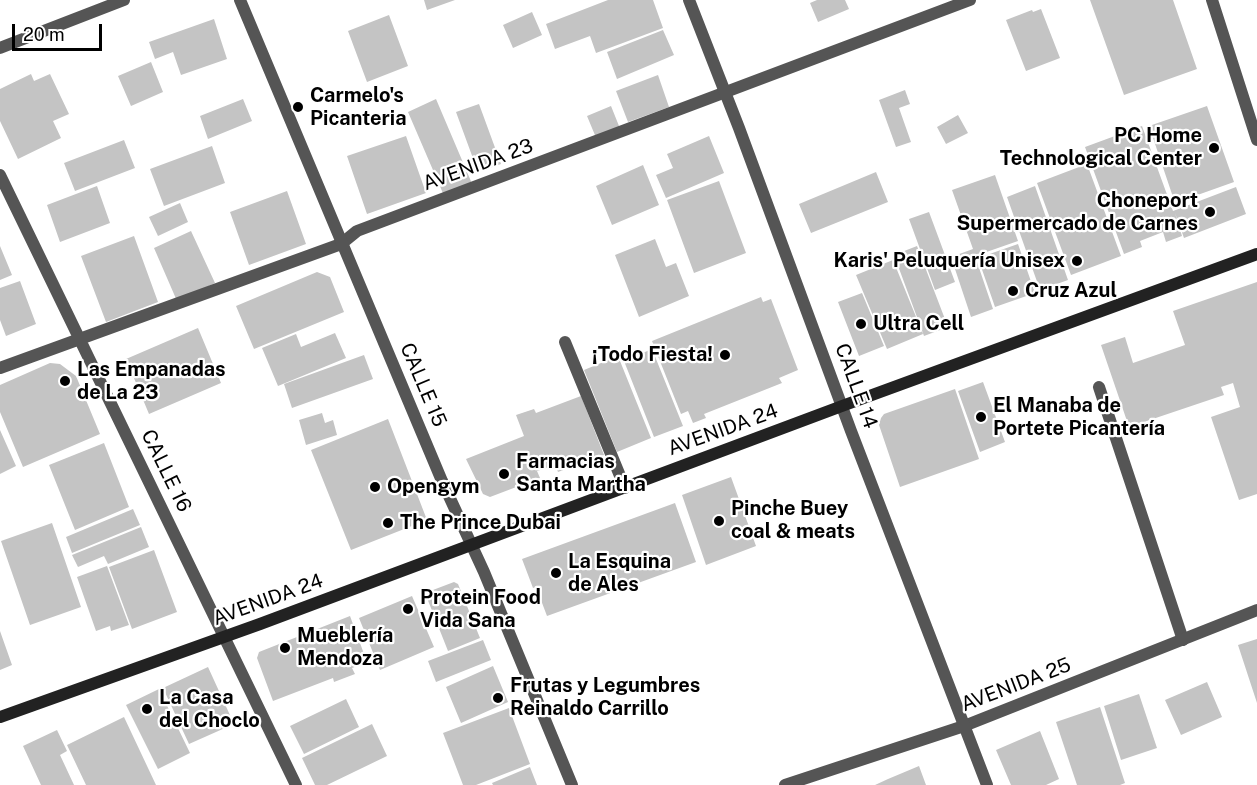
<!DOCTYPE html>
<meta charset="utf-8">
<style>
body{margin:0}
#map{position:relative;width:1257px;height:785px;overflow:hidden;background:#fff;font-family:"Public Sans",sans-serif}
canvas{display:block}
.scale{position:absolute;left:12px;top:24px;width:90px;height:27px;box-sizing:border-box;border:3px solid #000;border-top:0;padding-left:8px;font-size:18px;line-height:21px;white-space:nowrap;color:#000;-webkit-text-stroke:4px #fff;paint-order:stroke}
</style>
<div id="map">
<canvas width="1257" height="785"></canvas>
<div class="scale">20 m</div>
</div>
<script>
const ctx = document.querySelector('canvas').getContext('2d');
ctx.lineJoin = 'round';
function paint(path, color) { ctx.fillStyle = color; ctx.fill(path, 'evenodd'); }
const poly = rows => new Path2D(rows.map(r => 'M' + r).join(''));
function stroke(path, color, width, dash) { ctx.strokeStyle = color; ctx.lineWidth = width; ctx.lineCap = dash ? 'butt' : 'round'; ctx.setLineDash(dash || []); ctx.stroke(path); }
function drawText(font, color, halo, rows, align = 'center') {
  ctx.font = font + ' "Public Sans",sans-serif'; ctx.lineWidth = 4.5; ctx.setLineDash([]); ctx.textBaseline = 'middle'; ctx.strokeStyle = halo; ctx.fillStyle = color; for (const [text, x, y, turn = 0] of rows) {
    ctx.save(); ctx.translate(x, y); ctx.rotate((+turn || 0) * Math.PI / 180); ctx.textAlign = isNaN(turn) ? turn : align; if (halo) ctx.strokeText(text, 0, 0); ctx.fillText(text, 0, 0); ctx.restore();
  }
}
paint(poly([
 [424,0,455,0,427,10],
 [608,0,653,0,663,28,596,53,590,36,555,49,546,24],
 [817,0,845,0,849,9,818,22,810,3],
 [1090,0,1173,0,1197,69,1124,95],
 [1041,9,1060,58,1026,71,1006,20,1032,10,1033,12],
 [532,12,542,35,513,48,503,25],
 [389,15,408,66,367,82,348,31],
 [214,19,227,59,181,75,173,52,155,59,149,42],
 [663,30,674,55,617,79,607,52],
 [151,62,163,92,131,106,118,76],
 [31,74,34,81,50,74,69,114,53,121,61,138,18,159,0,121,0,89],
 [658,75,669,107,628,122,616,91],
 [905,90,910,104,899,108,911,142,896,147,879,100],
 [243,99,252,121,208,139,200,116],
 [436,99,473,186,445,198,408,112],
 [479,104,501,164,478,172,456,112],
 [611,106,621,131,597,140,587,116],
 [1207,106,1234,182,1175,203,1149,126],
 [958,115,968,133,946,144,937,127],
 [1142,126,1173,211,1236,187,1246,214,1184,238,1175,213,1182,236,1166,242,1163,232,1140,241,1142,247,1124,254,1085,147],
 [406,136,426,193,367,214,347,156],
 [709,136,724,173,666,198,656,175,673,168,667,154],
 [124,140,135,168,75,191,64,163],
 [212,146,225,183,164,206,150,169],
 [1087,164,1121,256,1071,275,1037,183],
 [643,165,659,205,612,225,596,186],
 [876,172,888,202,811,233,799,204],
 [995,175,1018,241,975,256,993,309,971,317,951,257,973,249,952,190],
 [719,181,746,253,694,273,667,200],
 [97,186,110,223,60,242,47,205],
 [1035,186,1068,280,1040,290,1007,197],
 [287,191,306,244,249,265,230,212],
 [180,203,188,222,158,236,149,217],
 [929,212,955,282,935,290,909,219],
 [191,231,215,283,177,301,154,248],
 [134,236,158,302,106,322,81,256],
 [655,239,666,267,676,263,689,296,639,317,615,255],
 [1018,244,1035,293,995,307,978,258],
 [0,246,12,275,0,280],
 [917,246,948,327,924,336,894,255],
 [893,260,923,334,887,349,856,275],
 [317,272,330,277,344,312,254,349,236,306],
 [20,281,36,324,6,336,0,320,0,288],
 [1257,282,1257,494,1239,500,1211,417,1240,407,1233,383,1221,387,1224,395,1129,427,1101,345,1125,337,1133,363,1185,345,1173,311],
 [862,293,884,346,859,356,838,302],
 [761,297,763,302,771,299,798,370,779,378,782,383,704,414,706,418,693,423,688,411,681,414,652,341],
 [198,328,221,383,149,414,126,359],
 [335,333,346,358,278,386,262,348,296,334,301,347],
 [652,349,683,426,654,437,624,361],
 [364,355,373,379,292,408,284,384],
 [618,356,651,438,617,452,584,370],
 [50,363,60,364,76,376,100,434,23,467,0,412,0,385],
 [983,382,1005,442,980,452,958,391],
 [955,389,979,459,900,487,879,425,881,418,884,414],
 [581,396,604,455,558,472,555,465,537,471,540,478,490,497,483,494,466,459,524,436,516,415,534,409,536,413],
 [322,413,325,423,333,420,337,435,306,445,299,420],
 [388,419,427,520,351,550,311,450],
 [0,430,16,466,0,474],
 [104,443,129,507,75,530,49,465],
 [731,477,756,546,706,565,682,495],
 [675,503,696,562,547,616,536,587,533,588,522,559],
 [133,509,140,525,72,553,66,537],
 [52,523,81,607,30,625,1,541],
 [141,527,149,547,108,564,104,556,78,567,72,555],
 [154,550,177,612,132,629,109,567],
 [107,566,129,625,111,631,110,626,96,631,77,577],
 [454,582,458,584,480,638,448,651,425,593],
 [412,596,434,647,380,670,359,618],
 [350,616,367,662,352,668,355,674,334,682,333,678,273,701,257,658,259,652],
 [0,631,12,665,0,670],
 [1257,639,1257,703,1238,645],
 [483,640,491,660,436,682,428,661],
 [493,666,508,702,461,723,446,687],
 [208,667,234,724,189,744,163,688],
 [1207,682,1222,717,1181,735,1165,700],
 [159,689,190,753,158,769,126,705],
 [1139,694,1157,748,1121,760,1104,706],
 [346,699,359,727,304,754,290,726],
 [1100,707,1125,783,1120,785,1077,785,1056,722],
 [509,708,530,764,476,785,463,785,443,733],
 [124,717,156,785,86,785,67,745],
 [372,724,387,756,327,785,315,785,302,758],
 [57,730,67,751,60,755,74,785,41,785,23,746],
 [1040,731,1059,779,1046,785,1011,785,996,750],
 [919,766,926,785,875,785,888,779],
 [530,767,537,785,493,785,492,783]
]), '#c4c4c4');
stroke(poly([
 [1099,387,1183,640]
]), '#555', 12);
stroke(poly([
 [565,342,625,488]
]), '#555', 12);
stroke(poly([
 [1212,0,1257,140],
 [0,48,124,0],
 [0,175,296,785],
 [0,368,341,244,357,231,970,0],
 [785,785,964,726,1257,610]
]), '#555', 12);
stroke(poly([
 [240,0,442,481,484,572,572,785],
 [689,0,739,128,851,431,987,785]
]), '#555', 12);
stroke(poly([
 [0,717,260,624,842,406,1257,254]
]), '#222', 12);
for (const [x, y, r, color] of [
 [298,107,6,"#000"],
 [1214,148,6,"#000"],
 [1210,212,6,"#000"],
 [1077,261,6,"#000"],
 [1013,291,6,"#000"],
 [861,324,6,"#000"],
 [725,355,6,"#000"],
 [65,381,6,"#000"],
 [981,417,6,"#000"],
 [504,474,6,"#000"],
 [375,487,6,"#000"],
 [719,521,6,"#000"],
 [388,523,6,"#000"],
 [556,573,6,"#000"],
 [408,609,6,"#000"],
 [285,648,6,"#000"],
 [498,698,6,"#000"],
 [147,709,6,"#000"]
]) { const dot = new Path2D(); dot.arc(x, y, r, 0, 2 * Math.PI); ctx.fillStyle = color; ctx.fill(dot); stroke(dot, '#fff', 2); }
drawText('bold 20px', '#000', '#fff', [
 ["Carmelo's",310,96],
 ["Picanteria",310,119],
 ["PC Home",1202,136,"right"],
 ["Technological Center",1202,159,"right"],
 ["Choneport",1198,201,"right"],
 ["Supermercado de Carnes",1198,224,"right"],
 ["Karis' Peluquería Unisex",1065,261,"right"],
 ["Cruz Azul",1025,291],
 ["Ultra Cell",873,324],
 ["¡Todo Fiesta!",713,355,"right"],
 ["Las Empanadas",77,370],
 ["de La 23",77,393],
 ["El Manaba de",993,406],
 ["Portete Picantería",993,429],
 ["Farmacias",516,462],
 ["Santa Martha",516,485],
 ["Opengym",387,487],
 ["Pinche Buey",731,509],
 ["coal & meats",731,532],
 ["The Prince Dubai",400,523],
 ["La Esquina",568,562],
 ["de Ales",568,585],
 ["Protein Food",420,598],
 ["Vida Sana",420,621],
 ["Mueblería",297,636],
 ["Mendoza",297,659],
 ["Frutas y Legumbres",510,686],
 ["Reinaldo Carrillo",510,709],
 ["La Casa",159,698],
 ["del Choclo",159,721]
], 'left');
drawText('20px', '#000', '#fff', [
 ["AVENIDA 23",478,165,-20],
 ["CALLE 15",423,385,67],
 ["CALLE 14",856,386,70],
 ["AVENIDA 24",723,430,-20],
 ["CALLE 16",166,471,64],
 ["AVENIDA 24",268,600,-20],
 ["AVENIDA 25",1016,685,-21]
]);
</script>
